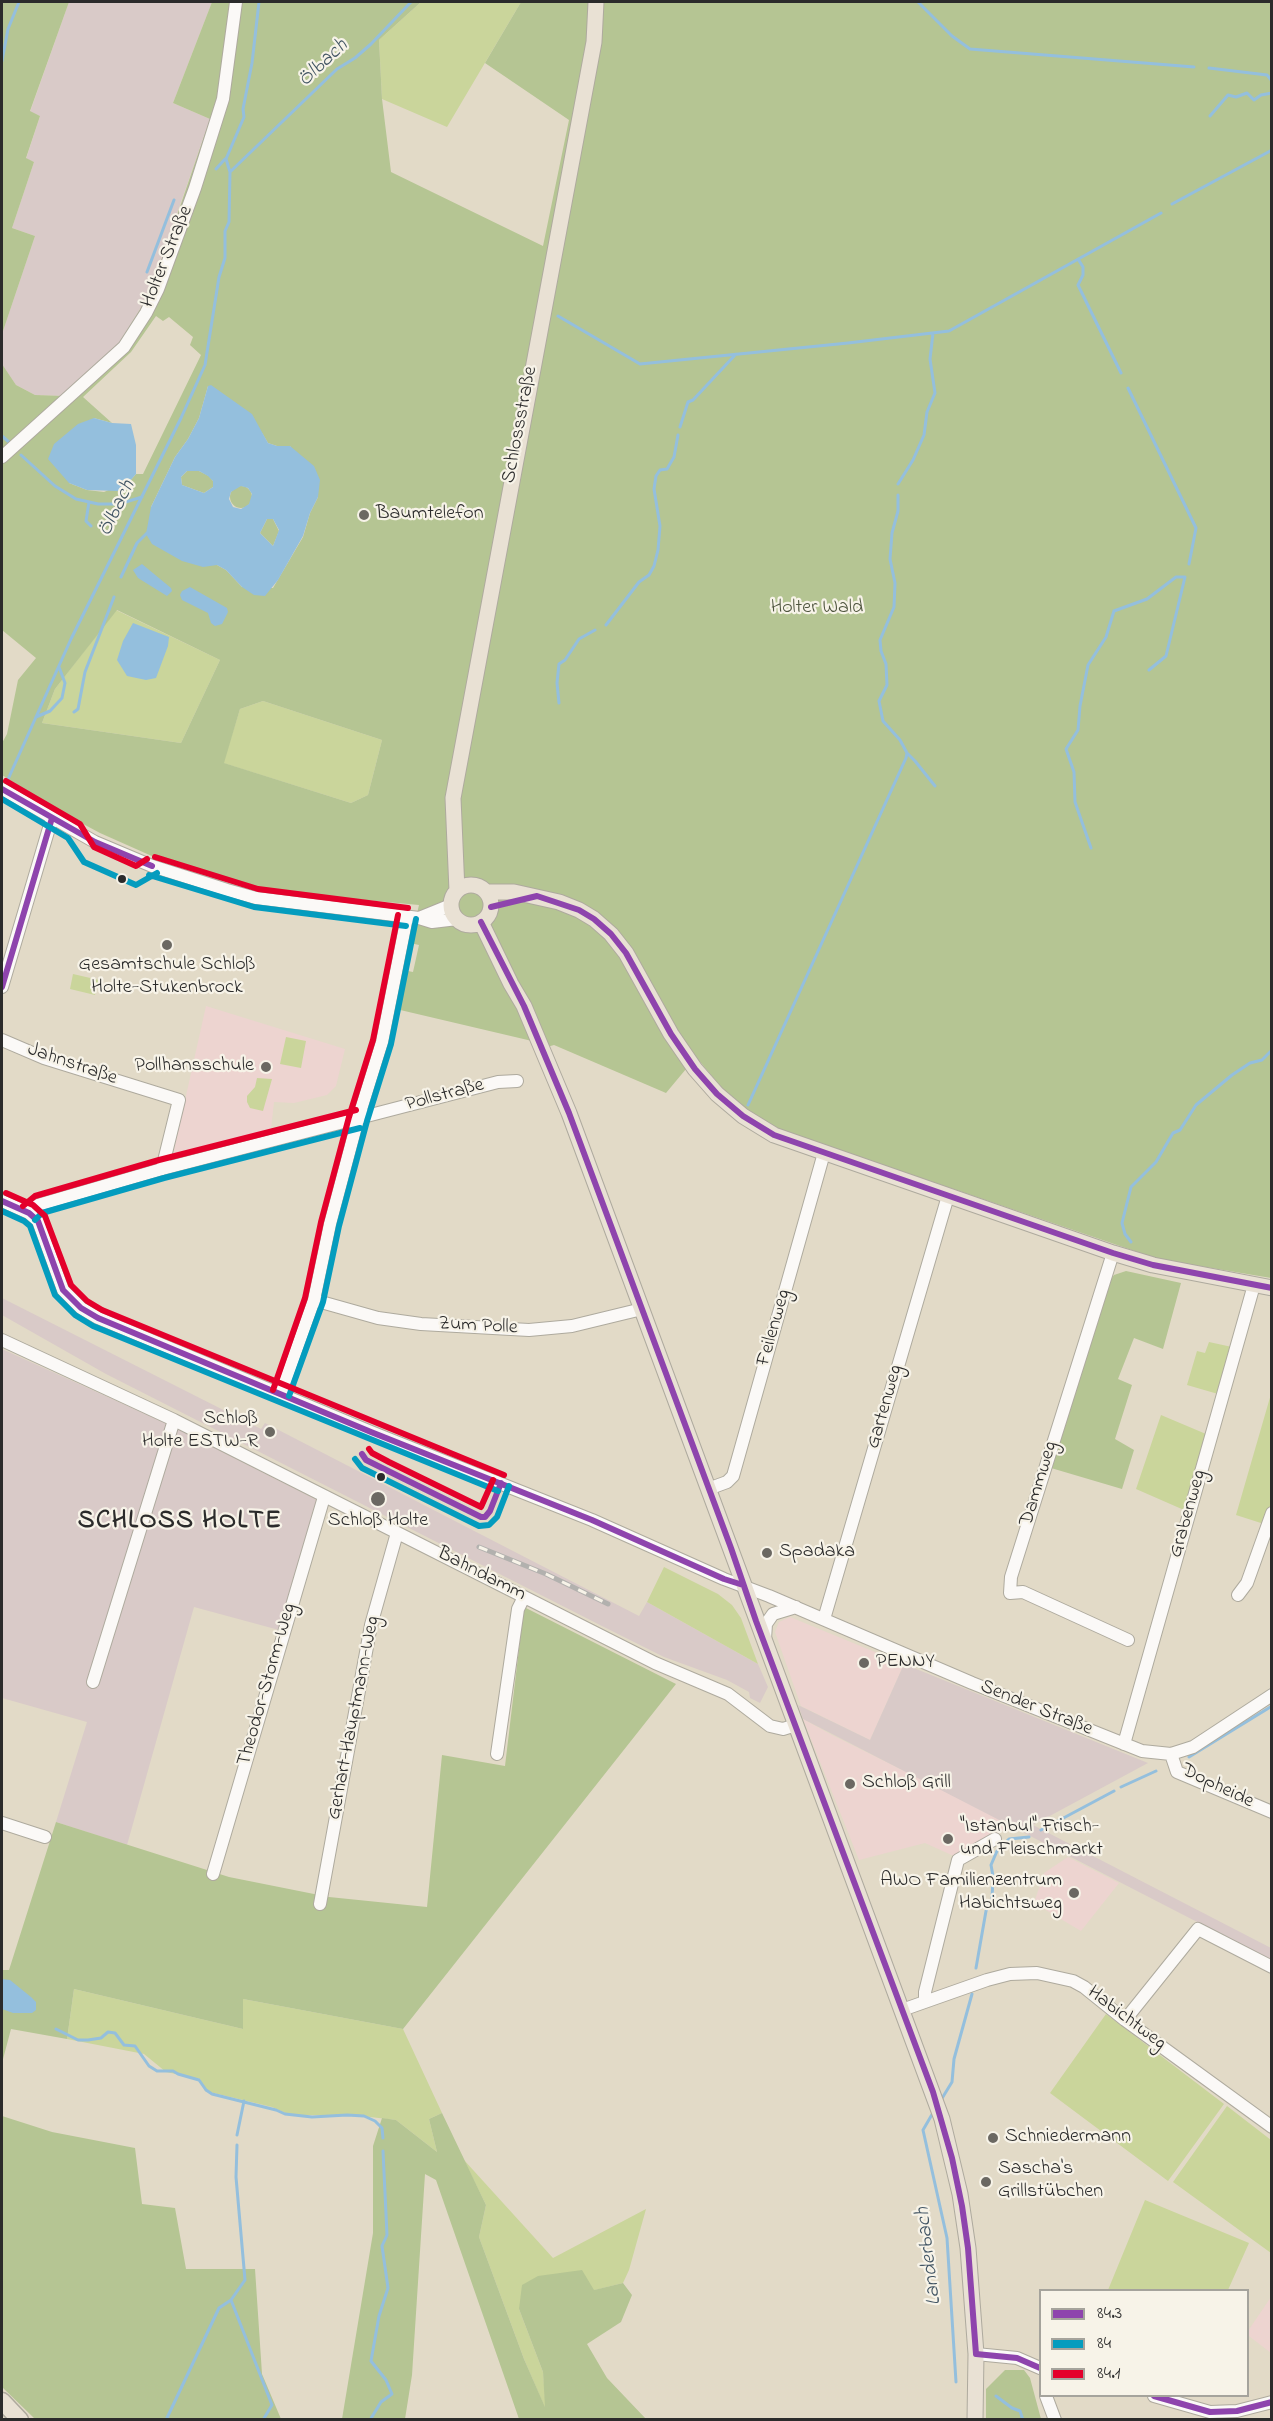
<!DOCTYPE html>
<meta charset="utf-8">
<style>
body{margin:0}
#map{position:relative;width:1273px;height:2421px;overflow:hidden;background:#e2dac7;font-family:"Indie Flower",sans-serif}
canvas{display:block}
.frame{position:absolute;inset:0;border:3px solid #2b2b2b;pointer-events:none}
.legend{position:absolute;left:1039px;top:2289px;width:210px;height:108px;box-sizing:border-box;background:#f7f3e8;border:2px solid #a5a39c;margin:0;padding:8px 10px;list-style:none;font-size:18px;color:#2b2b2b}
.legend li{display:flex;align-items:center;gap:12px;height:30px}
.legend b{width:30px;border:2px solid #a5a39c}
</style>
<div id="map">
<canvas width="1273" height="2421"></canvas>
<div class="frame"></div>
<ul class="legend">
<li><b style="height:8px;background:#8e44ad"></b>84.3</li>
<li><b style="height:8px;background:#049cbe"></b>84</li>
<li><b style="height:8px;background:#e4002b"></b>84.1</li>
</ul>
</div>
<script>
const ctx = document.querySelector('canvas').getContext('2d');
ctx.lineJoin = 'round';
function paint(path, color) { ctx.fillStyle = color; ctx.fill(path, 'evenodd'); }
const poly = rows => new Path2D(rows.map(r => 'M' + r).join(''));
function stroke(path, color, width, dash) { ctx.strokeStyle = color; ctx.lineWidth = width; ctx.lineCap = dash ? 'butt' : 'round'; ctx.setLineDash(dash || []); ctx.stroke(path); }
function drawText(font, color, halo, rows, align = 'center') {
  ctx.font = font + ' "Indie Flower",sans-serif'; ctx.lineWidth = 4.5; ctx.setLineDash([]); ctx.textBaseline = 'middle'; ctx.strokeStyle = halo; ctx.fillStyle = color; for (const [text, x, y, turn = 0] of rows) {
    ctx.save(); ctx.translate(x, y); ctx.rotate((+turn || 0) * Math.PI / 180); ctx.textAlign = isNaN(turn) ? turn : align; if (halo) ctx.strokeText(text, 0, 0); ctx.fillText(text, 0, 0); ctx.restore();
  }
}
paint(poly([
 [206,1006,345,1049,336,1086,327,1095,294,1103,274,1102,270,1138,171,1163],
 [790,1617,904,1664,870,1740,801,1706,775,1632,779,1622],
 [803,1719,832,1735,1013,1825,956,1857,925,1843,859,1860],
 [1068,1857,1119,1883,1081,1931,1034,1903,1044,1873],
 [1271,2297,1271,2353,1249,2336,1248,2338,1248,2331]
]), '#edd4d0');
paint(poly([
 [69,2,212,2,173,103,210,119,151,288,139,311,119,343,64,396,35,395,16,385,2,364,2,334,35,236,12,228,34,162,26,159,40,116,30,112],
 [2,1298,261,1429,265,1423,639,1616,647,1602,758,1664,768,1687,760,1703,750,1698,749,1692,727,1680,664,1657,602,1626,106,1374,2,1315],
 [2,1349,165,1423,317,1500,279,1630,194,1607,127,1845,56,1822,87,1722,2,1698],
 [904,1664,1148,1763,1033,1825,1271,1948,1271,1960,803,1719,798,1705,870,1740]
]), '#d9cac8');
paint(poly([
 [421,2,521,2,447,127,382,99,379,40],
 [116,610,220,660,181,743,42,723,55,689],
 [263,701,382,740,368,795,351,803,223,763,240,709],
 [73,974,99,980,95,995,70,989],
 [286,1037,306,1041,301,1068,280,1064],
 [257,1078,272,1079,263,1111,250,1108,247,1102,247,1096,255,1087],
 [1209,1342,1232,1347,1218,1394,1187,1385,1197,1351,1205,1353],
 [1271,1394,1271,1503,1264,1524,1236,1515],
 [1161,1415,1206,1434,1184,1510,1136,1489],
 [664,1567,718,1594,732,1605,741,1618,758,1664,647,1602],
 [74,1989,243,2029,243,1999,403,2029,442,2113,429,2119,437,2152,396,2120,353,2115,290,2115,272,2107,205,2091,200,2079,166,2072,144,2054,67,2039],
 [1106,2014,1224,2104,1168,2181,1050,2093],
 [1227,2106,1271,2140,1271,2253,1173,2182],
 [464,2160,553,2258,646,2209,629,2270,623,2283,519,2309,543,2372,546,2410,524,2359,479,2237,486,2205],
 [1145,2200,1249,2243,1228,2290,1108,2290]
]), '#cad59b');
paint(poly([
 [2,2,69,2,30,111,40,116,26,158,34,162,12,228,35,236,2,334],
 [212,2,421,2,379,40,382,99,391,172,543,246,569,120,485,63,521,2,1271,2,1271,1278,1158,1259,775,1128,748,1112,722,1088,696,1057,666,1093,554,1045,540,1049,532,1041,396,1009,403,970,413,972,419,945,410,943,419,905,258,890,163,861,100,833,57,810,2,775,2,743,7,734,18,680,36,658,2,630,2,364,16,385,35,395,64,396,119,343,139,311,152,288,210,119,173,103],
 [156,316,163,321,169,317,193,337,190,345,201,355,143,474,136,474,130,481,104,492,87,490,69,483,94,418,112,423,83,397,131,352],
 [208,386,262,433,268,443,277,446,290,446,318,497,310,513,303,537,273,588,242,587,226,570,217,565,151,507,175,457,188,439,199,418],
 [117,610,220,660,181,743,42,723,55,689],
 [263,701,382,740,368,795,351,803,224,763,240,709],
 [187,471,199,471,209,476,213,481,213,487,204,493,182,485,181,477],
 '230 497a11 11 0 1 1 22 0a11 11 0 1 1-22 0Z',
 [267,519,273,519,279,531,273,546,260,533],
 [1126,1271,1181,1283,1163,1349,1134,1338,1118,1379,1132,1385,1115,1439,1134,1450,1122,1489,1051,1468,1107,1285,1114,1275],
 [524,1607,676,1684,403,2029,243,1999,243,2029,74,1989,67,2039,11,2029,2,2063,2,1970,9,1970,56,1822,229,1877,329,1897,427,1907,442,1755,505,1766],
 [442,2113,486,2205,479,2237,524,2359,545,2407,543,2372,519,2309,522,2285,538,2276,582,2270,594,2290,623,2283,632,2295,621,2322,587,2344,607,2378,646,2419,519,2419,436,2180,425,2174,412,2375,405,2419,342,2419,373,2233,373,2146,382,2118,396,2120,437,2152,429,2119],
 [2,2116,52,2132,135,2148,142,2204,175,2208,186,2269,255,2269,262,2374,281,2419,35,2419,2,2387],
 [1005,2370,1024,2370,1030,2378,1041,2419,986,2419,986,2389]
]), '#b5c593');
paint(poly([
 [211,385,252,414,268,443,277,446,290,446,314,466,320,480,318,497,310,513,303,536,278,580,265,596,254,595,242,587,226,570,217,565,203,567,182,561,152,544,146,534,151,507,175,457,188,439,199,418,208,386],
 [187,471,199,471,208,476,213,481,213,487,204,493,182,485,181,477],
 [241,486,248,488,252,494,249,504,241,509,233,507,229,499,231,492],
 [267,519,273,519,279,530,273,546,260,533],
 [94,418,112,423,131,424,136,445,136,474,130,481,118,491,87,490,69,483,48,459,54,444,78,424],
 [142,564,171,588,172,591,167,596,138,578,133,570],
 [190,587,227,608,228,612,222,624,215,626,211,623,208,613,182,600,180,595,182,591],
 [133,623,169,637,168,646,156,678,146,680,127,676,117,660,123,641],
 [2,1979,10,1980,31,1997,36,2002,36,2010,32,2013,13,2013,2,2009]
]), '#94bfdd');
stroke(poly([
 [918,2,952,36,970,49,1194,67],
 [2,61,8,29,19,2],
 [1209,68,1267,75,1272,81],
 [1210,116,1228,95,1236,97,1247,93,1254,100,1261,95,1272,93],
 [216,169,225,159],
 [230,172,226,159,244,117,243,109,252,63,259,2],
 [1172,204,1272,150],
 [1078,259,1083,267,1083,275,1078,285,1121,373],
 [147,272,174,200],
 [558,316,640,364,848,343,949,331,1161,213],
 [1128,388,1196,528,1189,564],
 [680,427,688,402,693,400,736,354],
 [2,436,9,442],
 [21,455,55,486,76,499,98,504,119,504,142,497],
 [898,484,913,460,924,435,927,412,935,393,930,359,933,333],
 [89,502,86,521,91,526],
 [121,577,137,543,147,533],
 [606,625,639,582,649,575,654,566,658,550,660,526,654,489,656,476,660,470,667,469,674,457,678,435],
 [559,703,557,683,559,664,565,660,579,639,595,630],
 [74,712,78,709,85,672,114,597],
 [36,717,50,711,62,698,65,683,59,667],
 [907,753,915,761,935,786],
 [5,786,71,639,181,418,205,365,219,277,225,258,225,231,229,222,230,172,337,69,355,58,371,44,411,2],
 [1091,848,1075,802,1074,772,1066,749,1078,730,1080,706,1088,665,1106,637,1114,611,1147,599,1176,577,1185,577,1166,656,1149,670],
 [748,1105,906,758,907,753,900,740,883,721,879,701,887,685,886,664,881,651,880,640,894,607,895,583,890,559,892,533,898,511,898,495],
 [1131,1242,1125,1234,1122,1223,1131,1187,1156,1162,1173,1133,1180,1130,1196,1105,1232,1075,1250,1063,1262,1060,1272,1050],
 [1189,1757,1272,1706],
 [1121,1787,1156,1771],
 [1041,1830,1114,1791],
 [976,1968,986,1911,992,1900,993,1876,991,1865,997,1851,1009,1839,1029,1837],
 [56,2029,78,2040,88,2040,101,2038,108,2032,115,2033,124,2045,135,2046,149,2066,157,2071,173,2071,178,2074,199,2080,206,2090,212,2094,276,2110,285,2114,312,2117,347,2115,364,2116,375,2121,382,2128,383,2138],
 [941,2100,952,2082,954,2059,972,1994],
 [934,2111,923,2130,947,2238,956,2382],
 [237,2135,244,2101],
 [237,2145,236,2177,245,2280,231,2300,272,2405,263,2420],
 [996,2396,1012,2408,1020,2411,1023,2420],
 [166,2420,219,2308,231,2300],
 [370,2420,381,2402,392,2394,386,2380,371,2361,379,2316,388,2288,382,2246,387,2235,383,2151]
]), '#94bfdd', 3);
const minor = poly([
 [2,457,124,347,146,313,158,289,195,188,223,99,236,2],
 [2,789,95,842,152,866,227,890,256,898,419,918,432,922,457,919],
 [419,918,451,905],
 [2,987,52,818],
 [2,1040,44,1058,179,1100,162,1169],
 [2,1201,29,1213,38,1221,63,1290,81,1308,98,1318,371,1432,592,1520,724,1579,769,1596,972,1683,1142,1751,1171,1754,1193,1747,1272,1695],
 [29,1213,38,1205,162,1169,498,1082,517,1081],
 [1113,1253,1011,1577,1010,1593,1023,1592,1128,1640],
 [314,1300,378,1318,421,1324,529,1330,572,1326,642,1309],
 [2,1340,174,1420,655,1663,728,1694,770,1726,783,1729,796,1725],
 [281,1393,314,1300,330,1224,358,1119,382,1042,407,917],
 [708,1489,727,1482,733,1476,824,1153],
 [1238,1595,1247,1583,1272,1513],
 [824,1619,948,1196],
 [765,1639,766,1624,773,1614,796,1607],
 [93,1682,174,1420],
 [1124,1744,1254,1285],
 [497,1754,518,1609,524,1597],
 [1171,1754,1177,1772,1272,1812],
 [2,1823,45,1837],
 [213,1874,324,1497],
 [320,1904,371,1625,397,1533],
 [925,2001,925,1992,958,1860,995,1839],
 [902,2010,987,1980,1010,1974,1037,1973,1073,1981,1084,1987,1125,2020,1272,2127],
 [1125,2020,1198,1929,1272,1967],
 [976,2354,1017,2358,1040,2368],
 [1046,2396,1055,2420],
 [1154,2396,1210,2412,1237,2411,1272,2402]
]);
const major = poly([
 '451 905a20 20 0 1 1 40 0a20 20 0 1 1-40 0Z',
 [457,891,453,798,594,42,596,2],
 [486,892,514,892,559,902,579,910,594,919,611,934,626,953,671,1034,695,1069,717,1094,743,1116,774,1135,1113,1253,1153,1265,1272,1288],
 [481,922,511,984,524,1006,569,1113,942,2119,960,2194,968,2248,976,2354,975,2420]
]);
const highway = poly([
 [2,2401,20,2420]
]);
stroke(minor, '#aeaa9e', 14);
stroke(major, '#aeaa9e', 17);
stroke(highway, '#aeaa9e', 19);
stroke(minor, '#fbf9f7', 12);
stroke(major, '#e9e1d4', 15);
stroke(highway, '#e9e1d4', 16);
const rail = poly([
 [479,1547,546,1574,608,1604]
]);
stroke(rail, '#b2b1ae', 5);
stroke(rail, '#f7f3e8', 3, [9]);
stroke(poly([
 [2,789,95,842,152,866],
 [491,907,537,896,579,910,594,919,611,934,626,953,671,1034,695,1069,717,1094,743,1116,774,1135,1113,1253,1153,1265,1272,1288],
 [481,922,524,1006,569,1113,731,1548,756,1621,933,2092,952,2158,962,2206,968,2248,976,2354],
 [2,987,52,818],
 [2,1201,29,1213,38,1221,63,1290,81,1308,98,1318,371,1432,592,1520,724,1579,743,1585],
 [362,1454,366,1460,481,1517,485,1517,490,1511,501,1483],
 [976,2354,1017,2358,1040,2368],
 [1154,2396,1210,2412,1237,2411,1272,2402]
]), '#8e44ad', 6);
stroke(poly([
 [2,799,68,838,84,862,136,885,157,873],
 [149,875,254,907,406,926],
 [2,1211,24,1221,30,1226,55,1295,75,1315,93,1326,498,1491],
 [35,1220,42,1213,164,1178,360,1128],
 [289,1396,323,1302,339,1226,367,1121,391,1044,416,919],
 [355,1459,362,1468,479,1526,489,1525,497,1517,509,1486]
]), '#049cbe', 6);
stroke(poly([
 [6,781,80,824,94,847,136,866,147,859],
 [155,857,258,889,408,908],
 [6,1193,33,1205,45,1216,71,1285,87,1301,102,1310,504,1475],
 [23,1206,35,1196,159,1160,356,1110],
 [273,1390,305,1298,321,1222,349,1117,373,1040,398,915],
 [369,1449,372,1453,389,1462,481,1507,493,1480]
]), '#e4002b', 6);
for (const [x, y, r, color] of [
 [364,515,6,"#6b6862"],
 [122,879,5,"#2b2b2b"],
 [167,945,6,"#6b6862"],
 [266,1067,6,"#6b6862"],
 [270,1432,6,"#6b6862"],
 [381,1477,5,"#2b2b2b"],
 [378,1499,8,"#6b6862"],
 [767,1553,6,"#6b6862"],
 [864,1663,6,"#6b6862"],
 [850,1784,6,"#6b6862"],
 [948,1839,6,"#6b6862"],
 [1074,1893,6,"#6b6862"],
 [993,2138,6,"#6b6862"],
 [986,2182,6,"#6b6862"]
]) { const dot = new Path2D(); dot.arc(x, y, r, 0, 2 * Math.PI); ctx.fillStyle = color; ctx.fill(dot); stroke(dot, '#f7f3e8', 2); }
drawText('20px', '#2b2b2b', '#f7f3e8', [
 ["Holter Straße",168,257,-68],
 ["Schlossstraße",521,425,-79],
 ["Jahnstraße",72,1065,19],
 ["Pollstraße",445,1096,-15],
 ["Zum Polle",478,1327,3],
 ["Feilenweg",775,1328,-74],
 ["Gartenweg",886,1407,-74],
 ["Dammweg",1040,1484,-73],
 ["Grabenweg",1189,1514,-74],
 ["Bahndamm",481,1575,27],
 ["Theodor-Storm-Weg",268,1685,-74],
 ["Sender Straße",1036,1709,22],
 ["Gerhart-Hauptmann-Weg",355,1718,-79],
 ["Dopheide",1217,1787,26],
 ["Habichtweg",1126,2019,37]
]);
drawText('20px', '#2b2b2b', '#f7f3e8', [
 ["Baumtelefon",376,515],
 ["Gesamtschule Schloß",167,966,"center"],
 ["Holte-Stukenbrock",167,989,"center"],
 ["Pollhansschule",254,1067,"right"],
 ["Schloß",258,1420,"right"],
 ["Holte ESTW-R",258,1443,"right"],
 ["Schloß Holte",378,1522,"center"],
 ["Spadaka",779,1553],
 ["PENNY",876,1663],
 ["Schloß Grill",862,1784],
 ["\"Istanbul\" Frisch-",960,1828],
 ["und Fleischmarkt",960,1851],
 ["AWO Familienzentrum",1062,1882,"right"],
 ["Habichtsweg",1062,1905,"right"],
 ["Schniedermann",1005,2138],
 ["Sascha's",998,2170],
 ["Grillstübchen",998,2193]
], 'left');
drawText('20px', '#4e543e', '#f7f3e8', [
 ["Holter Wald",817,609]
]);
drawText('italic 21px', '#415463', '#f7f3e8', [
 ["Ölbach",324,64,-43],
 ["Ölbach",118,509,-64],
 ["Landerbach",930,2256,-97]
]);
ctx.letterSpacing = '1.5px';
drawText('bold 26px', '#2b2b2b', '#f7f3e8', [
 ["SCHLOSS HOLTE",180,1523]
]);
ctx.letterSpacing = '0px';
</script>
